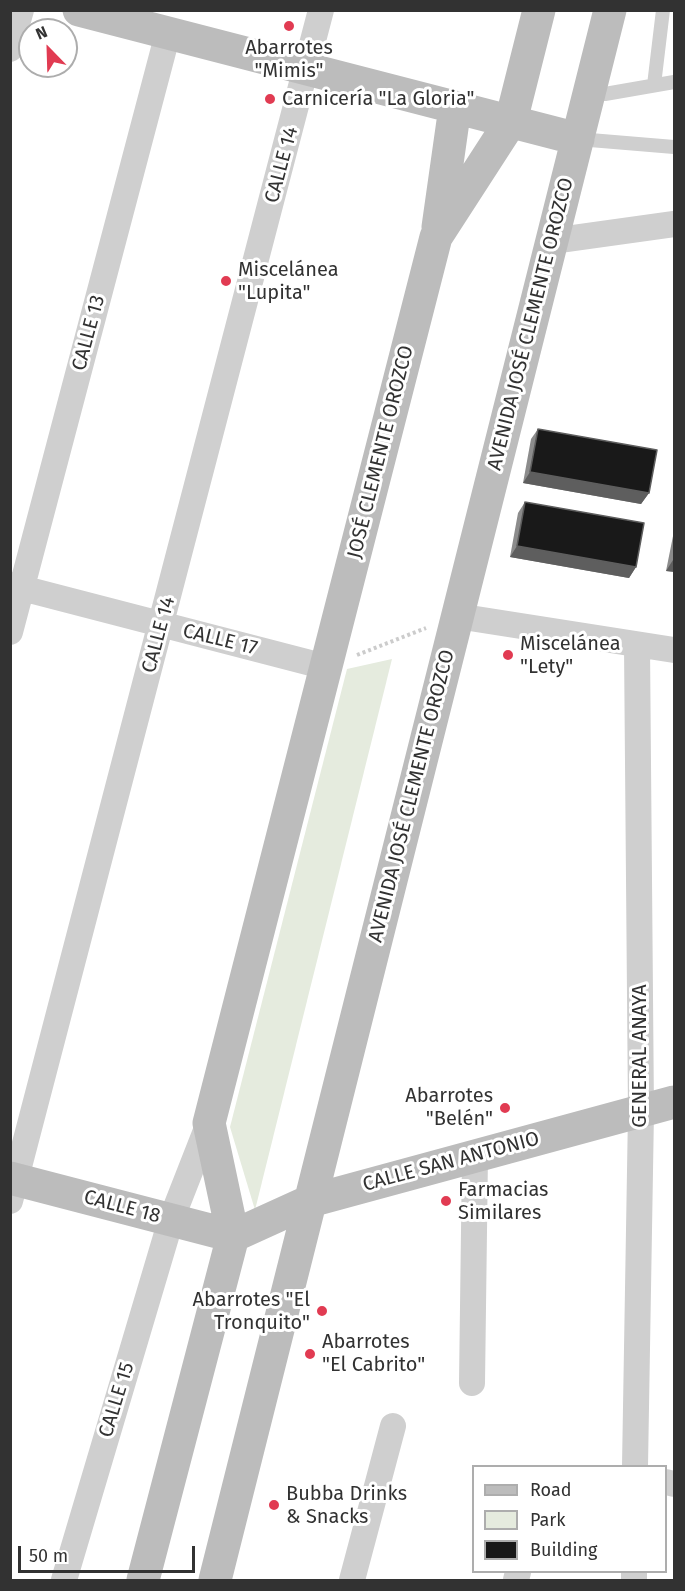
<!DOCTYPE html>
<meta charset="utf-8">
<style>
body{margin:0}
#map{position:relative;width:685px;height:1591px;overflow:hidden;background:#fff;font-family:"Fira Sans",sans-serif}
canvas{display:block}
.frame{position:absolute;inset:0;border:12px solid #323232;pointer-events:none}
.legend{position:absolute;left:472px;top:1465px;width:195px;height:108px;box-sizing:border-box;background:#fff;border:2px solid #adadad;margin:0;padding:8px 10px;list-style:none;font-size:18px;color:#323232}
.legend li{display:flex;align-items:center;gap:12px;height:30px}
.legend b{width:30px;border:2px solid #adadad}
.north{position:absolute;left:18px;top:18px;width:60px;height:60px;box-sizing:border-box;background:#fff;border:2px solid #adadad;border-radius:50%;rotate:337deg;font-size:16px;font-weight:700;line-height:24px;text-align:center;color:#323232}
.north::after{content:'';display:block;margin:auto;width:21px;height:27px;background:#e13b52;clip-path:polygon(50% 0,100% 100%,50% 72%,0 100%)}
.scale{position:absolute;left:18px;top:1546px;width:177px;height:27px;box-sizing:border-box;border:3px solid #323232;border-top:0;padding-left:8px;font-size:18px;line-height:21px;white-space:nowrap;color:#323232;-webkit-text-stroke:4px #fff;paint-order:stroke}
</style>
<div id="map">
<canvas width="685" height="1591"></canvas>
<div class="frame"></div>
<ul class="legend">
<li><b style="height:8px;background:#bcbcbc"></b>Road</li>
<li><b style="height:16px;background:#e5ebde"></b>Park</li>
<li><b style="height:16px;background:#191919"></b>Building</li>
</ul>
<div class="north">N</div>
<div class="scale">50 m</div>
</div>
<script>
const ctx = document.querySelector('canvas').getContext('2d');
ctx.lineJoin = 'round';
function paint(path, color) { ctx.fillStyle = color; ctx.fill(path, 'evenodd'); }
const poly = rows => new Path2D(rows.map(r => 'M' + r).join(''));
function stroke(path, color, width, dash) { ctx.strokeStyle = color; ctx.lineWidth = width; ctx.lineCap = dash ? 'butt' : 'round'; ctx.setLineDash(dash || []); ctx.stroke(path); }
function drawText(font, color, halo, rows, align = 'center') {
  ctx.font = font + ' "Fira Sans",sans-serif'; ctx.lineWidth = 6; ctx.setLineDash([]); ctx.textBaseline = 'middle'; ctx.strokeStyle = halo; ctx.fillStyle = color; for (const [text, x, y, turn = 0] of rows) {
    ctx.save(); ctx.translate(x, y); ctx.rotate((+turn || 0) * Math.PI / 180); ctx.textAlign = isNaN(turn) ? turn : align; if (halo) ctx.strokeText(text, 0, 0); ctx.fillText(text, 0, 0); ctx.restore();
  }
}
paint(poly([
 [392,659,255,1210,230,1127,347,669]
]), '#e5ebde');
stroke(poly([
 [357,655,426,628]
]), '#ccc', 4, [3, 3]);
stroke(poly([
 [654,85,663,10],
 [590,89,605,94,674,82],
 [578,139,674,147]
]), '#cfcfcf', 14);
stroke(poly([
 [10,49,21,10],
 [552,241,674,224],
 [10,585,326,667],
 [457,616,674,650],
 [10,632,168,33],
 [10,1201,321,10],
 [472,1383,475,1155],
 [635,1466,641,1112,637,646],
 [666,1482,674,1484],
 [64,1580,171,1220,209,1123],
 [352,1580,393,1426],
 [516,1580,518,1572],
 [634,1580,634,1572]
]), '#cfcfcf', 26);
stroke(poly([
 [79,10,578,139],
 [438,227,455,107],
 [10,1178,233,1236,310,1201,674,1102],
 [143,1580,233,1236,209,1123,436,237,511,121,539,10],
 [215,1580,610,10]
]), '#bcbcbc', 33);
paint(poly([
 [538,429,649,493,641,504,523,483,531,439],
 [525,502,636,567,629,578,510,557,518,513],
 [675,526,675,572,666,571]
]), '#8c8c8c');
paint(poly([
 [530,472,649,493,641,504,523,483],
 [517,546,636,567,629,578,510,557],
 [673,560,675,560,675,572,666,571]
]), '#5e5e5e');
const building = poly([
 [538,429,657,450,649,493,530,472,538,429],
 [525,502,644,523,636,567,517,546,525,502]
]);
paint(building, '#191919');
stroke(building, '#5e5e5e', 1.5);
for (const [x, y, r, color] of [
 [289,26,6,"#e13b52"],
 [270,99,6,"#e13b52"],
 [226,281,6,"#e13b52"],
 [508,655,6,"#e13b52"],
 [505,1108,6,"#e13b52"],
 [446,1201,6,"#e13b52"],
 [322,1311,6,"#e13b52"],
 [310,1354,6,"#e13b52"],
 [274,1505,6,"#e13b52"]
]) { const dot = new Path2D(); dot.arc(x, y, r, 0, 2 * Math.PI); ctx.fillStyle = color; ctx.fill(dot); stroke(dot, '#fff', 2); }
drawText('20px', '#323232', '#fff', [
 ["Abarrotes",289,48,"center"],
 ["\"Mimis\"",289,71,"center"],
 ["Carnicería \"La Gloria\"",282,99],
 ["Miscelánea",238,270],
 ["\"Lupita\"",238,293],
 ["Miscelánea",520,644],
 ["\"Lety\"",520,667],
 ["Abarrotes",493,1096,"right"],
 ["\"Belén\"",493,1119,"right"],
 ["Farmacias",458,1190],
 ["Similares",458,1213],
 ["Abarrotes \"El",310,1300,"right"],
 ["Tronquito\"",310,1323,"right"],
 ["Abarrotes",322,1342],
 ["\"El Cabrito\"",322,1365],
 ["Bubba Drinks",286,1494],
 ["& Snacks",286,1517]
], 'left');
drawText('20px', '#323232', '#fff', [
 ["CALLE 14",282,165,-75],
 ["AVENIDA JOSÉ CLEMENTE OROZCO",531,324,-76],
 ["CALLE 13",89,333,-75],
 ["JOSÉ CLEMENTE OROZCO",381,452,-76],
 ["CALLE 14",159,635,-75],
 ["CALLE 17",220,640,14],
 ["AVENIDA JOSÉ CLEMENTE OROZCO",412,796,-76],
 ["GENERAL ANAYA",640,1056,-90],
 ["CALLE SAN ANTONIO",451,1162,-15],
 ["CALLE 18",122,1207,15],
 ["CALLE 15",117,1400,-73]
]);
</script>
